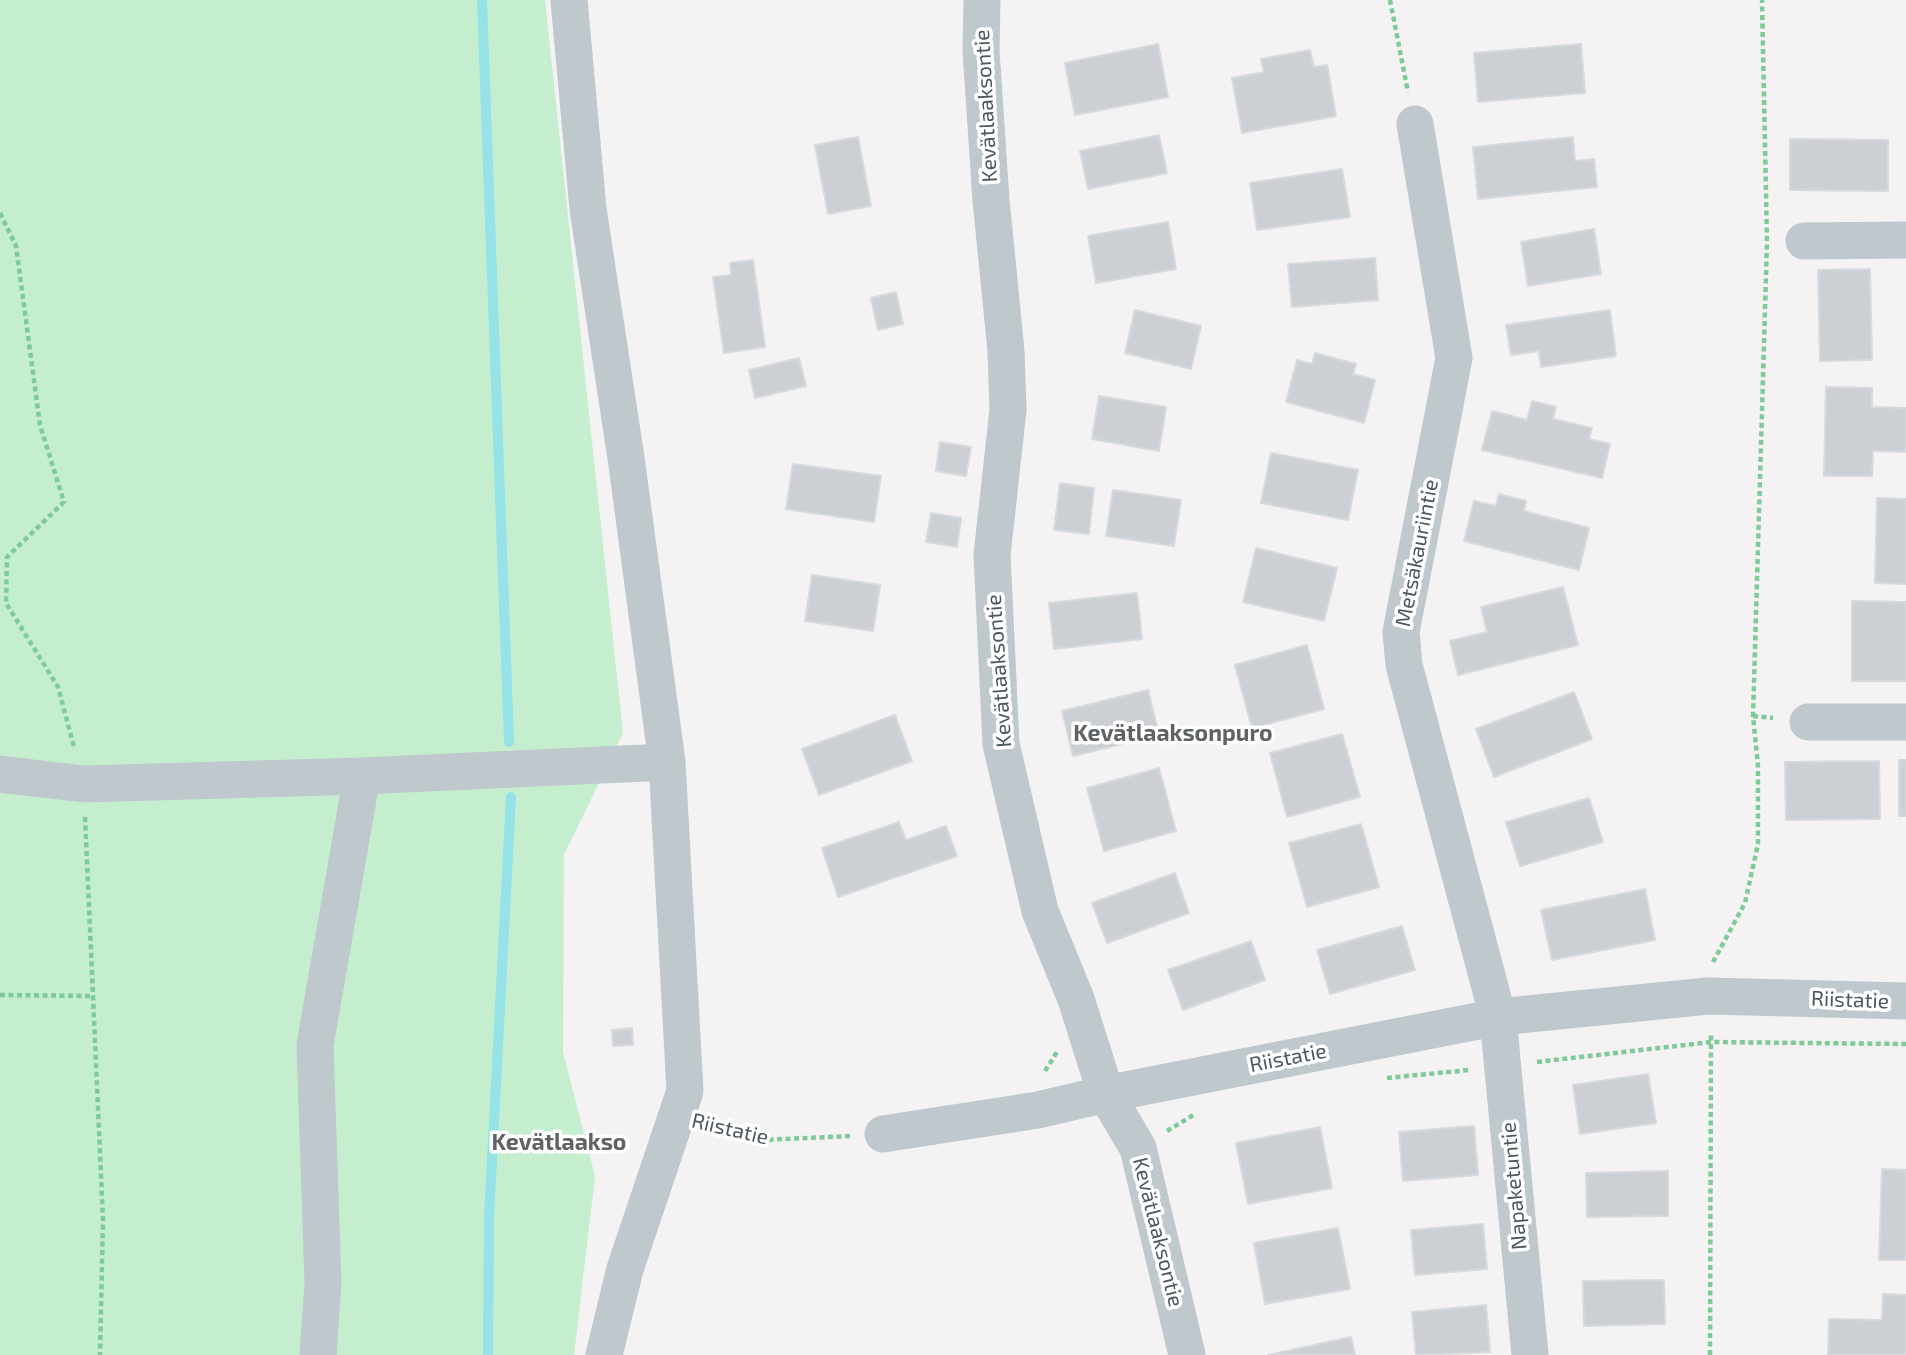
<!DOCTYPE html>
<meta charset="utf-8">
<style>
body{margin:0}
canvas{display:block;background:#f4f2f2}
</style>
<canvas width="1906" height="1355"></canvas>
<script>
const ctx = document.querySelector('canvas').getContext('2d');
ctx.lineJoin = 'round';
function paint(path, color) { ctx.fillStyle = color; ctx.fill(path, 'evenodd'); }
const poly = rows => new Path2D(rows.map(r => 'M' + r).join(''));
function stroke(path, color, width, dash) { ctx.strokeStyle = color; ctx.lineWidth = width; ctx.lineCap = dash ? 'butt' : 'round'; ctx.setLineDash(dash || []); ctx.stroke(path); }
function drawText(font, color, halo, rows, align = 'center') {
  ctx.font = font + ' "Exo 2",sans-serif'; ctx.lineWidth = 7; ctx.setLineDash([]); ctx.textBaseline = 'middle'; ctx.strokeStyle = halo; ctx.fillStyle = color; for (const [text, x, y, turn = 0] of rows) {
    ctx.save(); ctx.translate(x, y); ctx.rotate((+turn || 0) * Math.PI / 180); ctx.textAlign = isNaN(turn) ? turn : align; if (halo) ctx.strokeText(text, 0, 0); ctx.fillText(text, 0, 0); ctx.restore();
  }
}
paint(poly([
 [0,0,545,0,623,733,564,855,563,1052,595,1176,574,1355,0,1355]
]), '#c5eece');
stroke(poly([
 [482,0,509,742],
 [488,1355,489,1217,511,797]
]), '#95e2e7', 10);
const building = poly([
 [1158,44,1168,97,1075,115,1065,63,1158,44],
 [1581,44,1585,93,1478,102,1474,53,1581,44],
 [1310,50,1314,67,1327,65,1336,116,1242,133,1232,78,1264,72,1261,59,1310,50],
 [1159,135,1167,173,1088,189,1080,151,1159,135],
 [858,137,871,206,828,214,815,145,858,137],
 [1573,137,1575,161,1594,159,1597,187,1478,199,1473,147,1573,137],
 [1790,139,1888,140,1888,191,1790,190,1790,139],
 [1342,169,1350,217,1257,230,1250,183,1342,169],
 [1168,222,1176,269,1096,283,1088,236,1168,222],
 [1594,229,1601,274,1528,286,1521,242,1594,229],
 [1375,258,1378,300,1292,307,1288,264,1375,258],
 [753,260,765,347,724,353,713,277,731,275,730,263,753,260],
 [1870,269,1872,360,1820,361,1818,270,1870,269],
 [896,292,903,324,878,330,871,298,896,292],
 [1135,310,1201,326,1191,369,1125,353,1135,310],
 [1610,310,1616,356,1541,367,1539,351,1511,355,1506,325,1610,310],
 [1315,353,1356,364,1353,374,1375,380,1364,423,1286,402,1297,360,1312,364,1315,353],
 [799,358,806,386,755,398,749,370,799,358],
 [1826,387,1872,388,1872,407,1906,408,1906,452,1873,451,1872,476,1824,476,1826,387],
 [1099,396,1166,407,1159,451,1092,439,1099,396],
 [1532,401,1556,407,1553,419,1592,428,1589,439,1610,444,1602,478,1482,450,1492,411,1527,420,1532,401],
 [940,442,971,447,966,476,936,471,940,442],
 [1271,453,1358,470,1348,520,1261,503,1271,453],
 [793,464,881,476,874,522,786,509,793,464],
 [1060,483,1094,488,1089,534,1054,530,1060,483],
 [1113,490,1181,500,1174,546,1106,536,1113,490],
 [1499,494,1526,501,1524,511,1589,528,1579,570,1464,541,1474,501,1496,506,1499,494],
 [1877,498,1906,499,1906,584,1875,583,1877,498],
 [931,513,961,518,957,547,926,542,931,513],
 [1256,548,1337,568,1324,621,1243,602,1256,548],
 [812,575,880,585,873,631,805,621,812,575],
 [1563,587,1578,645,1458,675,1450,641,1487,632,1481,607,1563,587],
 [1137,593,1142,639,1054,649,1049,603,1137,593],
 [1852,601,1906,602,1906,681,1852,681,1852,601],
 [1307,645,1324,709,1252,728,1235,665,1307,645],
 [1148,690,1159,735,1073,756,1062,711,1148,690],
 [1574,692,1592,739,1494,777,1476,729,1574,692],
 [895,715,912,761,819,795,802,749,895,715],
 [1342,734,1360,797,1287,817,1270,753,1342,734],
 [1899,760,1906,760,1906,816,1899,816,1899,760],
 [1879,761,1880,819,1786,820,1785,762,1879,761],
 [1159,768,1176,831,1104,851,1087,788,1159,768],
 [1589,798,1603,842,1520,866,1506,822,1589,798],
 [899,822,906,840,946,826,957,856,838,897,822,848,899,822],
 [1361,824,1379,887,1307,907,1289,843,1361,824],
 [1175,873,1189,913,1107,943,1092,903,1175,873],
 [1645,889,1655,940,1552,960,1541,910,1645,889],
 [1402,926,1415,970,1330,994,1317,950,1402,926],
 [1251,941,1265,980,1183,1010,1168,970,1251,941],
 [632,1028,633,1045,613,1046,612,1030,632,1028],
 [1648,1074,1656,1123,1580,1134,1573,1085,1648,1074],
 [1474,1126,1478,1175,1403,1181,1399,1132,1474,1126],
 [1320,1127,1332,1188,1248,1204,1236,1143,1320,1127],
 [1882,1169,1906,1170,1906,1260,1879,1260,1882,1169],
 [1668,1171,1668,1216,1587,1217,1586,1173,1668,1171],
 [1483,1224,1487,1269,1415,1275,1411,1230,1483,1224],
 [1338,1228,1350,1289,1265,1304,1254,1243,1338,1228],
 [1664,1280,1665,1324,1584,1326,1583,1281,1664,1280],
 [1883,1294,1906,1295,1906,1355,1828,1355,1829,1319,1882,1320,1883,1294],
 [1486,1305,1490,1352,1416,1355,1412,1312,1486,1305],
 [1351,1337,1355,1355,1268,1355,1351,1337]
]);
paint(building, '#ccd0d4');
stroke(building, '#d6d9dd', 2);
stroke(poly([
 [1390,0,1408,92],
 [0,213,16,246,40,425,64,502,7,557,6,603,58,687,74,747],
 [1753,716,1773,718],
 [85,817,103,1220,100,1355],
 [1713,962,1745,903,1758,844,1758,766,1753,716,1767,242,1762,0],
 [0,995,93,996],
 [1537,1062,1711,1042,1906,1044],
 [1045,1071,1057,1052],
 [1387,1078,1469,1070],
 [711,1126,761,1140,851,1136],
 [1167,1131,1195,1114],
 [1710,1355,1711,1032]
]), '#7eca99', 4.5, [5, 3.5]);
stroke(poly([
 [569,0,588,209,626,458,667,762,685,1091,625,1269,604,1355],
 [982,0,981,51,991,200,1006,351,1008,410,992,555,1001,744,1040,911,1076,999,1106,1094,1138,1148,1187,1355],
 [1415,124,1454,358,1401,632,1404,665,1498,1017,1530,1355],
 [1804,241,1906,240],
 [1808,722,1906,722],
 [0,774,84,784,362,776,667,762],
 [883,1134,1038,1110,1106,1094,1498,1017,1708,996,1906,1001],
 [318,1355,323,1283,315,1045,362,776]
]), '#bfc8cd', 37);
drawText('21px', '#4b585e', '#fff', [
 ["Kevätlaaksontie",986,106,-93],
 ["Metsäkauriintie",1417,553,-79],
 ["Kevätlaaksontie",999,671,-94],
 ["Riistatie",1850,1000,2],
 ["Riistatie",1288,1058,-11],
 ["Riistatie",730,1129,13],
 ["Napaketuntie",1514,1186,-95],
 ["Kevätlaaksontie",1158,1232,76]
]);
drawText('bold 23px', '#5f6366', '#fff', [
 ["Kevätlaaksonpuro",1173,733],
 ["Kevätlaakso",559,1142]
]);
</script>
